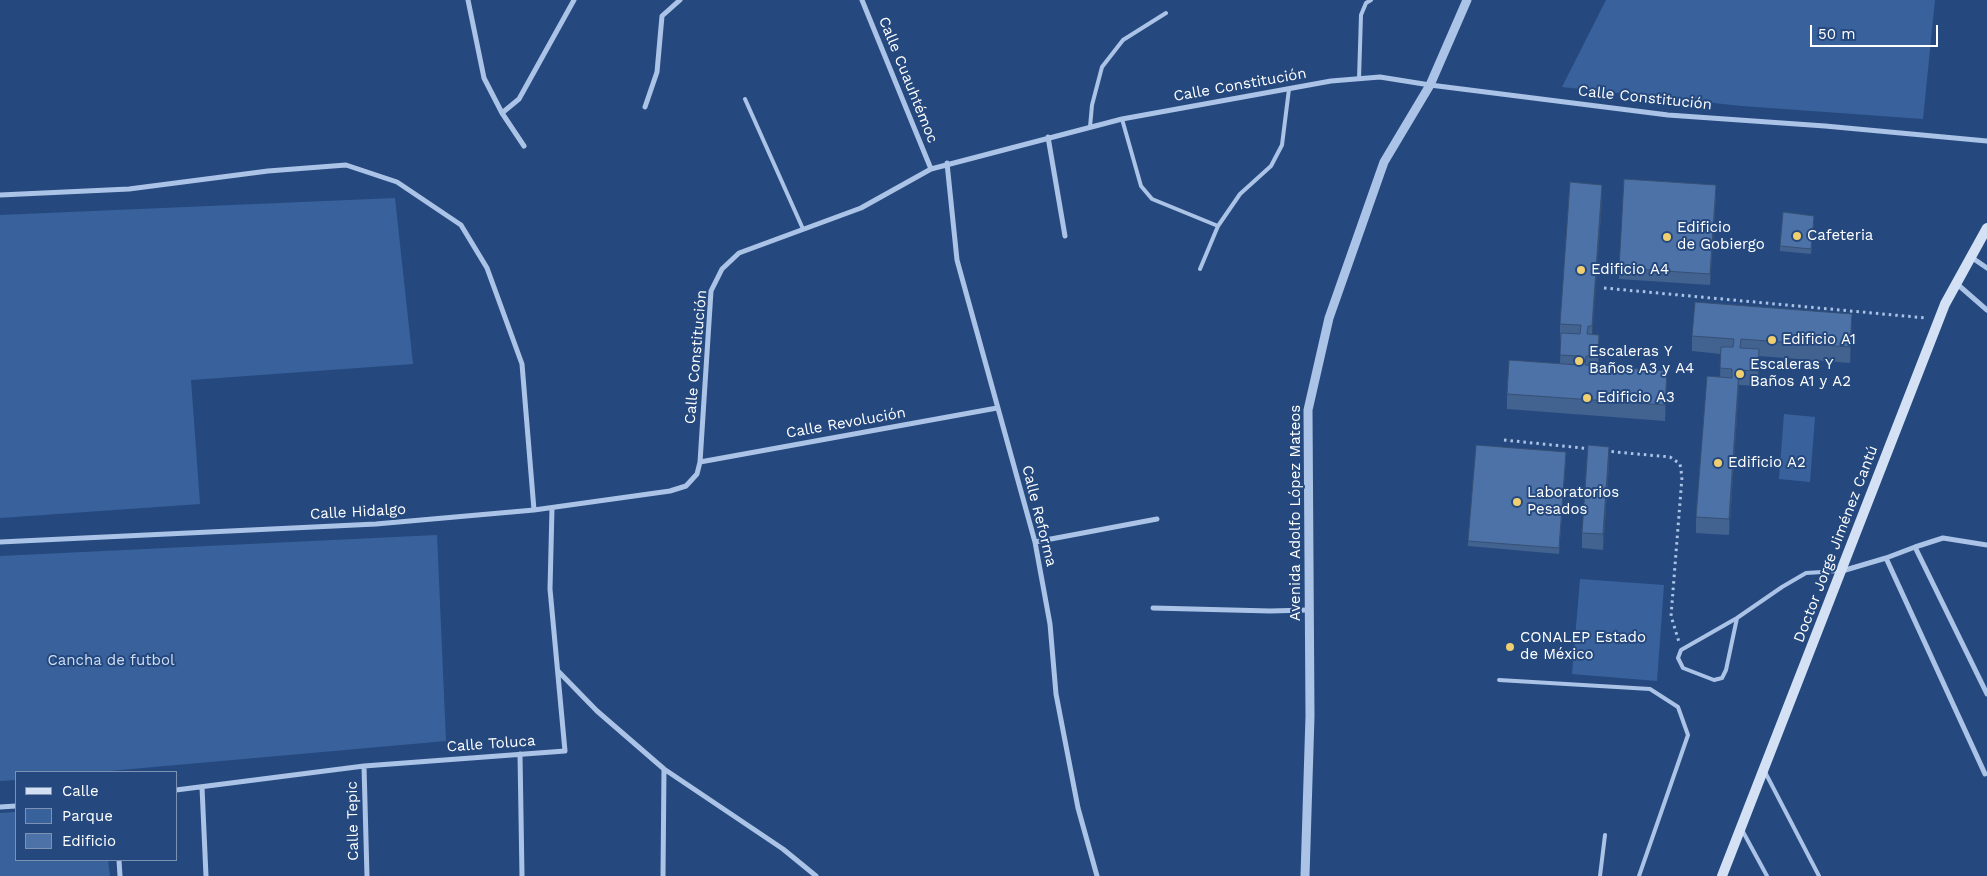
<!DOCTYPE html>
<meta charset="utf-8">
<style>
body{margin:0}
#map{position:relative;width:1987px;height:876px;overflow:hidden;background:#25497e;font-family:"Work Sans",sans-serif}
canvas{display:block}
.legend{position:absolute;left:15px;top:771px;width:162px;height:90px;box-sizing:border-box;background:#25497e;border:1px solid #7c92b2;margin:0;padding:6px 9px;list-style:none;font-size:15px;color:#fff}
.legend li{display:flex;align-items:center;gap:10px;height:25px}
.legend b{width:25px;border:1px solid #7c92b2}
.scale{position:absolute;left:1810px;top:25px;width:128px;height:22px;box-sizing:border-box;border:2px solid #fff;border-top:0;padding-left:6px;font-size:15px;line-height:18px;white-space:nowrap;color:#fff;-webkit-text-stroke:4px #25497e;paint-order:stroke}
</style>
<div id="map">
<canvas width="1987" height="876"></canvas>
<ul class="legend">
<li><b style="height:6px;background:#d4e1f5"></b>Calle</li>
<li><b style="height:14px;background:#39629c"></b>Parque</li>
<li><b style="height:14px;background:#4d72a7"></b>Edificio</li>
</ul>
<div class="scale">50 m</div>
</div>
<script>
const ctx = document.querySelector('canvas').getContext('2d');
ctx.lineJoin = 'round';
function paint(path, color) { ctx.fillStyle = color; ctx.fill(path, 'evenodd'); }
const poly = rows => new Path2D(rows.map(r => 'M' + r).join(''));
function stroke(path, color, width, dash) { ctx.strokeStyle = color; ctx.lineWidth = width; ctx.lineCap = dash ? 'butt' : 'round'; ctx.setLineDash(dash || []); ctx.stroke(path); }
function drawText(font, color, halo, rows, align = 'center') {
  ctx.font = font + ' "Work Sans",sans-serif'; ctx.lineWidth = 4; ctx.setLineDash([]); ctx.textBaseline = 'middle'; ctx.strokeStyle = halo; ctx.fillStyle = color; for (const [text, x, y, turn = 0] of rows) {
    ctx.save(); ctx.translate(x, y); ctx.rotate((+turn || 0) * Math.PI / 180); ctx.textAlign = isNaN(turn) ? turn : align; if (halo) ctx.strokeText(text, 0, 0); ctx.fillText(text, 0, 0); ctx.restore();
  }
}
paint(poly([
 [1606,0,1935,0,1923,119,1742,106,1562,87],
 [395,198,413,364,191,380,200,504,0,518,0,215],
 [1784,414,1815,417,1810,482,1779,479],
 [437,535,446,741,98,772,16,772,16,780,0,781,0,556],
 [1580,579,1664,585,1657,681,1572,674],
 [16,812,16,860,108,860,110,876,0,876,0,813]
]), '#39629c');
stroke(poly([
 [1604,288,1926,318],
 [1504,440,1592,449],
 [1605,451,1670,457,1680,464,1682,477,1671,616,1679,642]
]), '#abc3e6', 3, [2.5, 4]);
stroke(poly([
 [1359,79,1361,15,1366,3,1371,0],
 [745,99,803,229],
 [1122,119,1141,186,1152,199,1218,226],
 [1090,127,1092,105,1102,67,1123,40,1166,13],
 [1200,269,1218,226,1240,194,1271,166,1282,145,1289,89],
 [1737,618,1726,670,1722,678,1714,680,1683,668,1678,658,1681,650,1737,618,1782,587,1806,573,1839,571],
 [1499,680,1650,689,1678,707,1688,735,1639,876],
 [1765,772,1819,876],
 [1742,830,1767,876],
 [1600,876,1605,835]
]), '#abc3e6', 4);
stroke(poly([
 [468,0,484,78,502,113,524,146],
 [862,0,931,169],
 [645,107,657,72,662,16,680,0],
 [502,113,519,99,574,0],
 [1048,137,1065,236],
 [947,163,957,260,1035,542,1050,624,1056,694,1078,808,1097,876],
 [0,195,129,189,268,171,346,165,397,182,461,225,487,268,522,364,534,510],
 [1971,257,1987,268],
 [1956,283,1987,310],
 [700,462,997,408],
 [0,542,376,524,534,510,670,491,686,486,697,474,700,462,711,291,722,269,739,253,861,208,931,169,1122,119,1331,81,1380,77,1430,85,1668,115,1825,126,1987,141],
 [1035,542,1157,519],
 [1915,547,1987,694],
 [1886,558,1985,774],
 [1842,571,1886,558,1915,547,1943,538,1987,545],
 [1153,608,1270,611,1309,610],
 [558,671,597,711,664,769,783,849,816,876],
 [520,754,522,876],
 [364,766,367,876],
 [202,787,206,876],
 [176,790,364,766,565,751,550,589,552,508],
 [0,807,16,806],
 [119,860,120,876],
 [663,876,664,769]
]), '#abc3e6', 5);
stroke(poly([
 [1305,876,1310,716,1308,410,1329,318,1384,162,1430,85,1467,0]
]), '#abc3e6', 9);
stroke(poly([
 [1722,876,1945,304,1987,228]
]), '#d4e1f5', 10);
paint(poly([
 [1716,195,1710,285,1619,279,1619,268],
 [1602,200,1592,335,1599,351,1598,366,1667,387,1665,421,1507,409,1507,394,1560,363,1561,339,1560,339,1560,324],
 [1814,221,1811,254,1780,251,1780,246],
 [1852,329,1850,363,1759,356,1758,386,1739,385,1729,535,1696,533,1696,517,1720,377,1721,354,1692,351,1692,336],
 [1566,457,1559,554,1468,546,1468,541],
 [1609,463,1603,550,1582,548,1582,533]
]), '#426290');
paint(poly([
 [1602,185,1602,200,1592,342,1592,326],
 [1716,185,1716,195,1710,285,1710,274],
 [1852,314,1852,329,1850,363,1850,347],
 [1599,335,1599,351,1598,372,1598,356],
 [1759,349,1759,365,1758,386,1758,371],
 [1739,370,1739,385,1729,535,1729,519],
 [1667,371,1667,387,1665,421,1665,405],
 [1609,447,1609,463,1603,550,1603,534]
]), '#365075');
const building = poly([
 [1624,179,1716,185,1710,274,1619,268,1624,179],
 [1570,182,1602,185,1592,326,1588,326,1587,334,1599,335,1598,356,1586,356,1585,365,1667,371,1665,405,1507,394,1509,360,1578,365,1579,356,1560,355,1561,333,1580,334,1581,325,1560,324,1570,182],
 [1783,212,1814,216,1811,249,1780,246,1783,212],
 [1695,302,1852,314,1850,347,1741,339,1740,348,1759,349,1758,371,1739,370,1729,519,1696,517,1707,376,1732,378,1732,369,1720,368,1721,347,1733,347,1734,339,1692,336,1695,302],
 [1476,445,1566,452,1559,548,1468,541,1476,445],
 [1588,445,1609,447,1603,534,1582,533,1588,445]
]);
paint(building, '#4d72a7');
stroke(building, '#365075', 1);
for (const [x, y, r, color] of [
 [1797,236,5,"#efcf6f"],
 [1667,237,5,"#efcf6f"],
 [1581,270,5,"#efcf6f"],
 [1772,340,5,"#efcf6f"],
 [1579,361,5,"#efcf6f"],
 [1740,374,5,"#efcf6f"],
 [1587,398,5,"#efcf6f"],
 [1718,463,5,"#efcf6f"],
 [1517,502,5,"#efcf6f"],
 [1510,647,5,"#efcf6f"]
]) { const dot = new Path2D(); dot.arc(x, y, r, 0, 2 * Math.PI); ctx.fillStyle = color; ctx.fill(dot); stroke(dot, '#25497e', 2); }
drawText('15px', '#fff', '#25497e', [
 ["Calle Cuauhtémoc",908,80,68],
 ["Calle Constitución",1240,85,-10],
 ["Calle Constitución",1645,98,6],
 ["Calle Constitución",696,357,-85],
 ["Calle Revolución",846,423,-10],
 ["Calle Hidalgo",358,512,-3],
 ["Avenida Adolfo López Mateos",1296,513,-90],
 ["Calle Reforma",1039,516,76],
 ["Doctor Jorge Jiménez Cantú",1836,544,-69],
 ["Calle Toluca",491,744,-4],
 ["Calle Tepic",353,821,-91]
]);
drawText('15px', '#fff', '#25497e', [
 ["Edificio",1677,228],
 ["de Gobiergo",1677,245],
 ["Cafeteria",1807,236],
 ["Edificio A4",1591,270],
 ["Edificio A1",1782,340],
 ["Escaleras Y",1589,352],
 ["Baños A3 y A4",1589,369],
 ["Escaleras Y",1750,365],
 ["Baños A1 y A2",1750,382],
 ["Edificio A3",1597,398],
 ["Edificio A2",1728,463],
 ["Laboratorios",1527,493],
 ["Pesados",1527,510],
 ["CONALEP Estado",1520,638],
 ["de México",1520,655]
], 'left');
drawText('15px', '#cedef5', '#25497e', [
 ["Cancha de futbol",111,661]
]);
</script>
